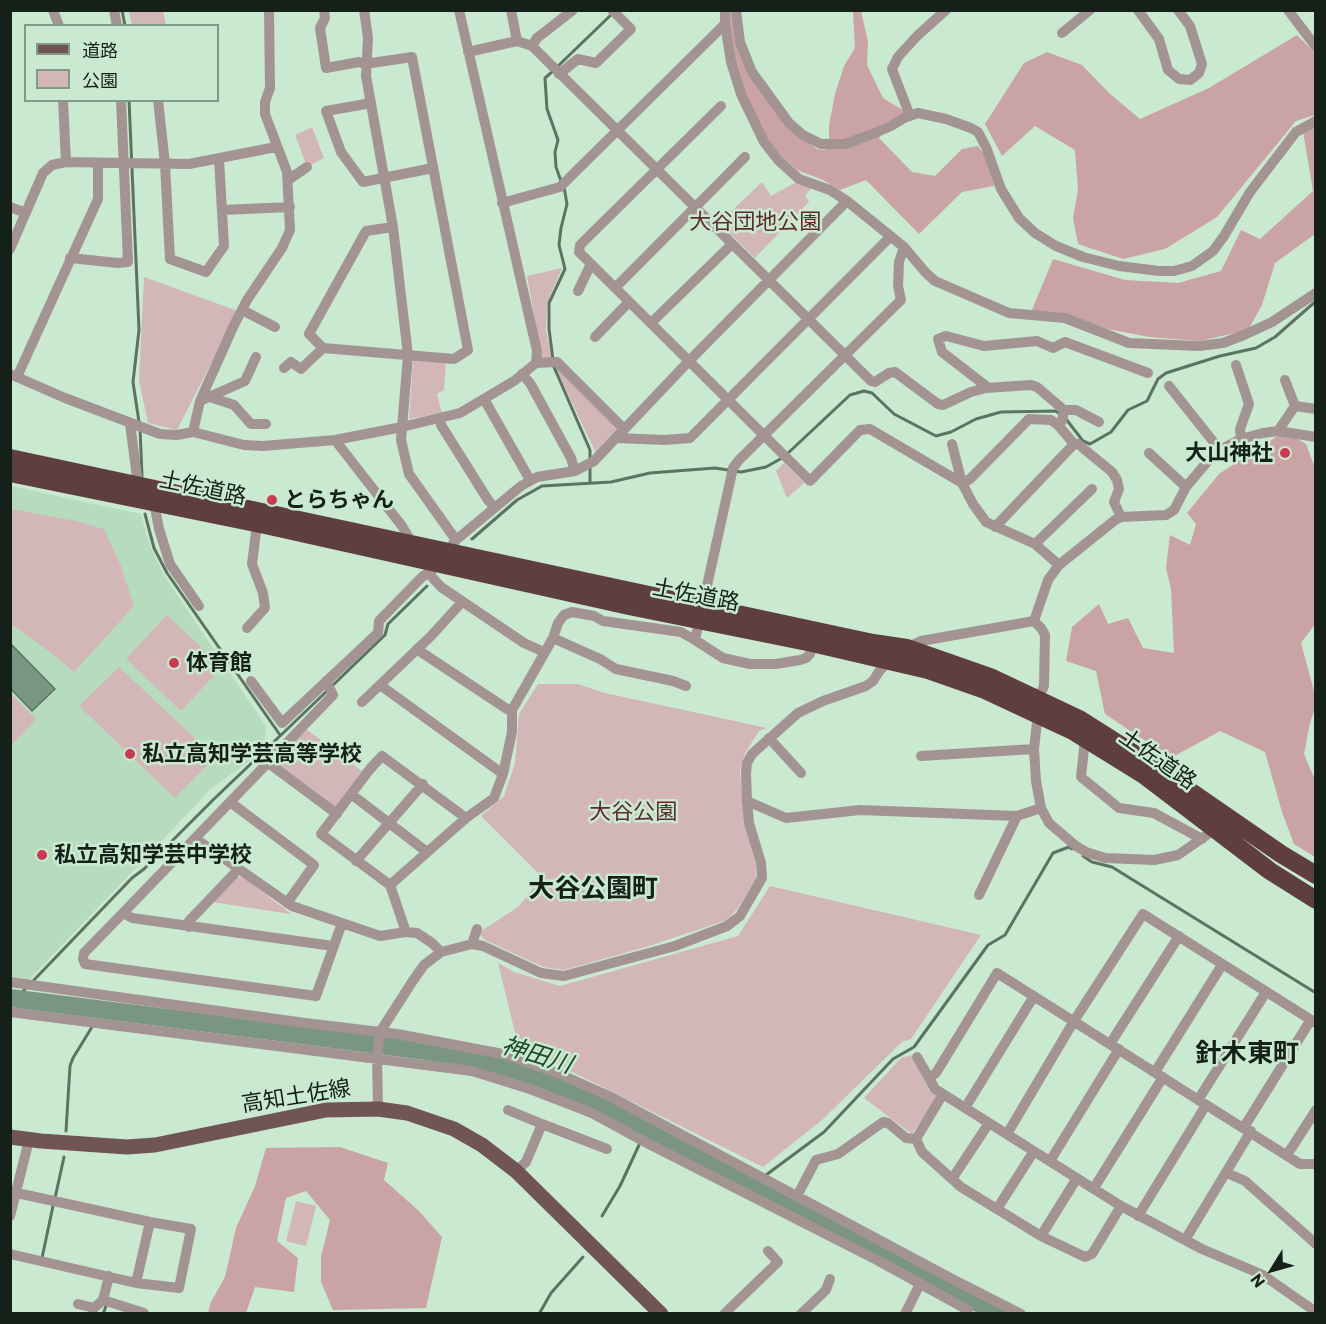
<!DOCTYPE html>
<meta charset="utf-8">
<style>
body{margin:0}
#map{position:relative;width:1326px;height:1324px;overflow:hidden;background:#cae9d1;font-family:Commissioner,"Noto Sans JP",sans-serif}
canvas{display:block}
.frame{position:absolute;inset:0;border:12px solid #152018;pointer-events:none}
.legend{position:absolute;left:24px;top:24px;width:195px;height:78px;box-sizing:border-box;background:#cae9d1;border:2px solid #829987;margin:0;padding:8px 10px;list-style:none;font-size:18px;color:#152018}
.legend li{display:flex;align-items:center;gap:12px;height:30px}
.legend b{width:30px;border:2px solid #829987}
.north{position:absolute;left:1242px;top:1240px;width:60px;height:60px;-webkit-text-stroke:4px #cae9d1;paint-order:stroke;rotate:233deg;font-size:16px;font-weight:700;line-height:24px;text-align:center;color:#152018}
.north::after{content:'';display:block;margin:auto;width:21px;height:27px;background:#152018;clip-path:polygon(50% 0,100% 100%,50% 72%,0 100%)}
</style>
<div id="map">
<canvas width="1326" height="1324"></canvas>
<div class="frame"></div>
<ul class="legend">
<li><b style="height:8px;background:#715455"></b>道路</li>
<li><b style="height:16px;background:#d3b7b8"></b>公園</li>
</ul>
<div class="north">N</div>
</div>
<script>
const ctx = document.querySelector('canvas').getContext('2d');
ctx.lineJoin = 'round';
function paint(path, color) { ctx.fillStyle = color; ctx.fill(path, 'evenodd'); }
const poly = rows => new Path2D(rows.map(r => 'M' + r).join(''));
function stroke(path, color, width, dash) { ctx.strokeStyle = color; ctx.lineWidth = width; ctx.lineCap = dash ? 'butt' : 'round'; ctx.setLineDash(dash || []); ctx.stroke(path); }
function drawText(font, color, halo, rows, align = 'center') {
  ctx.font = font + ' Commissioner,"Noto Sans JP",sans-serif'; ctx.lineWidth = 5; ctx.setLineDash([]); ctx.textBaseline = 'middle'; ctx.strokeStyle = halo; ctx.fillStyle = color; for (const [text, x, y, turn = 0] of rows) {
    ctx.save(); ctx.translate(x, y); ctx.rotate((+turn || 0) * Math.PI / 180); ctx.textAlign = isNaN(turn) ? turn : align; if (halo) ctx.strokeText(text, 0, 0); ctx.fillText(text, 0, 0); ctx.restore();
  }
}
paint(poly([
 [11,486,141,514,149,543,163,574,266,726,266,737,248,762,212,788,29,980,11,977]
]), '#b7dbbf');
paint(poly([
 [129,11,163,11,166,25,132,25],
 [312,127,324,158,307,167,295,135],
 [798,181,813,187,805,195,809,202,755,258,719,223,762,182,771,196],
 [562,268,547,303,546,330,552,358,542,359,527,276],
 [144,277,238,311,177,430,148,423,139,381],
 [413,360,446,362,444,390,437,394,442,413,409,419],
 [558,367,618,430,596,453,556,369],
 [784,463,804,483,787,498,776,471],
 [11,509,76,521,104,529,120,564,134,606,74,672,49,651,11,624],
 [167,615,222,667,181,711,126,659],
 [119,667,215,757,175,798,79,706],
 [538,684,578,684,605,693,767,728,759,731,745,753,740,771,745,825,756,866,756,879,738,908,727,920,646,947,564,970,543,967,485,940,478,933,518,907,542,877,481,816,504,796,515,763,519,714],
 [11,694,36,719,11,746,10,746],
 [306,729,362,771,339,806,334,807,274,763],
 [236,877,243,877,290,913,290,914,212,902],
 [770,886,981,935,911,1039,902,1042,822,1120,763,1167,518,1045,498,963,514,972,560,986,738,936],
 [911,1055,930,1091,938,1096,912,1134,864,1098,901,1058],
 [296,1201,316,1206,306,1246,286,1241]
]), '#d3b7b8');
paint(poly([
 [728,11,733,11,738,42,797,135,817,149,825,150,829,138,829,125,835,94,844,66,855,48,853,11,861,11,868,42,867,65,883,98,906,112,892,121,879,138,912,172,935,176,962,149,978,146,986,157,994,186,962,192,919,234,866,180,840,190,823,180,797,170,778,153,764,134,748,107,732,56],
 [1297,35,1315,53,1315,115,1296,121,1217,217,1165,249,1123,259,1078,244,1073,218,1078,190,1075,150,1035,126,1002,156,985,124,1024,63,1047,52,1082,65,1109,93,1140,119,1209,88],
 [1315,126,1315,234,1275,263,1262,305,1248,330,1200,341,1149,337,1108,329,1032,310,1053,259,1125,280,1178,283,1221,271,1241,230,1260,239,1313,191,1303,131],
 [1279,435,1296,438,1306,444,1316,471,1316,623,1301,643,1315,695,1315,708,1310,723,1304,754,1315,780,1315,857,1294,844,1282,812,1265,752,1220,731,1171,758,1105,714,1096,671,1066,661,1072,627,1099,604,1108,624,1128,618,1143,648,1174,653,1171,589,1166,568,1170,535,1190,545,1196,524,1187,513,1219,474],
 [340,1147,388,1163,384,1180,419,1211,442,1237,426,1308,333,1310,321,1282,321,1257,330,1220,306,1191,286,1198,277,1241,298,1258,294,1292,255,1287,246,1313,208,1313,211,1302,225,1277,236,1228,255,1186,266,1148]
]), '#caa3a4');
const water = poly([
 [11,644,55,689,32,711,11,689,11,644]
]);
paint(water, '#7a9680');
stroke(water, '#5c7361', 1.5);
stroke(poly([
 [122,10,125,26],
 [557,67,613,13],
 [553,71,545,78,547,109,558,140,555,152,556,167,561,181],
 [129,100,139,330,133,382,139,422],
 [564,187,567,204,561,228,559,245,565,269,549,303,549,329,554,367,590,450,590,460],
 [1066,419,1083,441,1090,444,1111,432,1128,410,1147,401,1158,379,1166,373,1220,356,1256,348,1275,337,1316,301],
 [140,428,142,476],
 [787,454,850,395,864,391,872,393,894,414,936,436,951,432,976,419,1001,412,1056,411,1061,415],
 [590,467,590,483],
 [145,514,154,548,167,573,280,735],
 [472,539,517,500,542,486,611,482,650,473,715,468,741,472,766,467,782,458],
 [332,686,385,635,388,624,427,586],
 [1083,856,1092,862,1112,867,1316,993],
 [33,981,132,878,144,869,214,799,327,691],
 [16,999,26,988],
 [96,1020,101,1011],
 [66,1131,70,1066,73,1058,92,1027],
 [643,1135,646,1128],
 [766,1175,824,1132,893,1059,914,1047,988,945,1005,935,1053,853,1069,847,1072,849],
 [753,1184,760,1179],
 [55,1198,64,1157],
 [602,1216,620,1186,640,1143],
 [42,1258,53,1206],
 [103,1314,106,1306],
 [539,1314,551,1293,583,1257]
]), '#5c7361', 3);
stroke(poly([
 [10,998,427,1051,511,1070,577,1093,999,1314]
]), '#7a9680', 18);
stroke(poly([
 [53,10,59,26],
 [114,10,117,26],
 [324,10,325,18,320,28,326,68,359,62,365,64,412,57,468,350,454,359,323,348,309,334,366,231,393,227],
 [364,10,368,38,366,76,393,227,408,355,401,440,409,474,456,540],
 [511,10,517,41],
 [736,10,740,42,752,72,789,123,803,135,821,144,845,144,870,135,891,126,904,118,918,113,946,119,971,128,978,132,986,147,1001,189,1019,218,1035,233,1056,246,1083,257,1119,266,1159,271,1174,271,1192,266,1213,251,1224,236,1250,192,1296,132,1316,121],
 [1138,10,1159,39,1168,70,1179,79,1190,80,1199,73,1202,64,1190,26,1178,10],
 [1288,10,1316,47],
 [725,24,731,62,741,94,764,142,778,160,799,179,830,190,847,201,904,247,926,273,935,281,1009,313,1065,318,1129,343,1199,346,1223,343,1244,335,1272,322,1316,293],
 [1062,33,1090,10],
 [532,46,537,38,573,10],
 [468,52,517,41,532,46,871,381,875,382,889,373,895,372,938,404,943,405,971,392,986,388],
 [559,74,578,59,596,63,631,29,612,10],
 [63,100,66,162],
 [158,100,165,164,170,259,206,272,224,246,219,159],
 [371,103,326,111,341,152,363,182,433,168],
 [721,106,580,245,579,252,810,481,860,430,870,429,962,483,973,504,986,522,1035,544,1059,565],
 [910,116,892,69,898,57,917,36,946,10],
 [288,180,307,167],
 [502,203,560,187,725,24,725,10],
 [10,207,26,213],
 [223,210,290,207],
 [10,249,43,173,52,165,66,162,189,164,276,147],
 [70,258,118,263,128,262,121,100],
 [615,288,745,157],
 [578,291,591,264],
 [242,310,275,327],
 [651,323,731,245],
 [595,337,629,302],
 [536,363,557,362,624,429],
 [1236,365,1249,404,1240,429,1241,439],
 [284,368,291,362,301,369,323,348],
 [10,374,65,398,160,434,177,435,193,432,244,445,263,446,335,440,402,427,460,413,514,381,536,363,537,351,459,10],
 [522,374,530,383,571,458,575,471],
 [17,377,98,199,98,163],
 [1285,380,1295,406],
 [1169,386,1220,450],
 [210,397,234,405,251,424,266,424],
 [484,399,530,480],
 [200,401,245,381,256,357],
 [1064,410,1076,410,1099,422],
 [439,418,441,425,488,500,494,507],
 [130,423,138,485],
 [1058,425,1062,421,1064,410,1037,387,1031,385,986,388,986,386,942,352,938,339,946,336,984,346,1037,341,1053,348,1065,342,1148,373],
 [1278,431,1295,406,1316,409],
 [193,432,200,401,234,325,247,300,282,248,290,230,287,172,265,114,265,102,270,88,269,10],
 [616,438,665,440,690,438,890,237],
 [335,440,402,526,408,536,409,543],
 [952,444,962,483,970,479,1029,419,1051,420,1058,425,1074,444,995,527],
 [1074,444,1078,444,1112,472,1117,480,1119,489,1114,502,1121,517],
 [1149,453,1186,487],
 [154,502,159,529,170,564,199,606],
 [1035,544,1092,489],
 [1034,621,1048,580,1059,565,1115,520,1121,517,1166,515,1174,510,1186,487,1207,462,1220,450,1241,439,1263,433,1278,431,1316,437],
 [1034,621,1041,628,1045,635,1044,686,1038,699],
 [247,628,265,608,263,593,252,564,257,524],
 [553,638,600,659,616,669,673,681,686,686],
 [695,640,723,658,750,664,776,664,800,660,806,658,810,654,812,643],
 [418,648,421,652,507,709,512,710],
 [906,648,921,641,1034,621],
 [544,652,524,643,441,587,431,576,431,571,456,540,521,486,537,477,575,471,594,461,689,361,847,201],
 [251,681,282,723,378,633,379,621,422,577,431,571],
 [380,685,503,774],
 [362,702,431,636,462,602],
 [1038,713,1034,749,1036,781,1041,808,1049,823,1076,846,1086,852,1105,858,1154,860,1178,855,1214,830],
 [769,738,801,773],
 [1085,739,1081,777,1119,808,1154,813,1202,839],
 [921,756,1034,749],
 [267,762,337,814],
 [351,794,427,852],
 [747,801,786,818,860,810,1017,816,1041,808],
 [230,802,333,695,326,681],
 [196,839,292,906,380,936,406,932,417,933,432,943,441,952],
 [356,861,423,784],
 [390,885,466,818,494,798,503,774,512,732,512,710,553,638,558,623,564,615,572,612,594,616,603,621,681,632,695,640,733,468,738,461,901,300,898,286,899,262,904,247],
 [979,895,1017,816],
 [123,913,230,802,314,865,287,903],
 [189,927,189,921,234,874,237,868],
 [406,932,390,885,321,834,370,769,382,756,466,818],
 [472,944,477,929],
 [333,946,132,918,123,913,84,953,83,959,85,964,316,996,342,923],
 [10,982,305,1023,397,1034,503,1054,555,1072,611,1097,954,1280,1021,1314],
 [10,1012,472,1071,530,1089,592,1113,647,1143,877,1260,968,1310],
 [1110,1044,1179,936],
 [917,1057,929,1078],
 [1155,1072,1222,965],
 [943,1094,916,1139,922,1152,961,1187,1041,1236,1085,1257,1092,1254,1121,1206],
 [1198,1100,1266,992],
 [965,1108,1034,996],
 [378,1109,377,1055,380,1032,414,979,424,965,441,952,472,944,483,946,541,973,564,976,675,946,727,926,740,916,762,878,761,863,749,823,747,801,746,773,747,763,752,754,798,713,823,701,866,686,873,681,880,670,891,660],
 [508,1110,542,1124],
 [1244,1127,1310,1021],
 [1007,1134,1074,1021,1143,914,1316,1023],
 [1287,1155,1316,1110],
 [1050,1161,1119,1049],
 [1316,1164,1300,1164,997,973,936,1073,929,1078,935,1089,1121,1206,1202,1249,1263,1275,1316,1312],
 [516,1171,526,1162,542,1124,607,1149],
 [1227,1173,1245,1181,1316,1244],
 [952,1179,989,1123],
 [1094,1188,1163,1077],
 [17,1193,150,1222,136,1283],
 [797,1196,816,1160,838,1154,883,1122,888,1123,906,1138,916,1139],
 [997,1209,1034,1151],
 [10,1216,29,1140],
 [1138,1216,1206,1105],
 [1041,1236,1077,1178],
 [1185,1240,1251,1131],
 [10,1254,136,1283,179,1288,191,1229,150,1222],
 [103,1300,144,1313],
 [78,1304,94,1308,103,1300,109,1276],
 [724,1314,778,1262,768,1251],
 [801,1314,826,1290,830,1279],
 [905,1314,920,1284]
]), '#a49393', 10);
stroke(poly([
 [10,1137,41,1141,127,1147,155,1145,326,1110,378,1109,407,1113,454,1129,482,1145,516,1171,661,1314]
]), '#715455', 15);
stroke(poly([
 [10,458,873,643,907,648,990,677,1081,720,1152,765,1281,854,1316,875],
 [10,473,265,525,629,606,812,643,928,670,985,690,1073,731,1144,775,1270,871,1316,900]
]), '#5e3e3f', 18);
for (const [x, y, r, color] of [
 [1285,453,6,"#ca3a51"],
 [272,500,6,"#ca3a51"],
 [174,663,6,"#ca3a51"],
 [130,754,6,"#ca3a51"],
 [42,855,6,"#ca3a51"]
]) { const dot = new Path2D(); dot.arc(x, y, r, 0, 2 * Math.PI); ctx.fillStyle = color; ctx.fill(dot); stroke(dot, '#cae9d1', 2); }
drawText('22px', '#5e2a2f', '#cae9d1', [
 ["大谷団地公園",755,222],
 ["大谷公園",633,812]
]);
drawText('bold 22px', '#152018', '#cae9d1', [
 ["大山神社",1273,453,"right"],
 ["とらちゃん",284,500],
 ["体育館",186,663],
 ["私立高知学芸高等学校",142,754],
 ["私立高知学芸中学校",54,855]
], 'left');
drawText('22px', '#152018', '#cae9d1', [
 ["土佐道路",203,488,12],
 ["土佐道路",696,595,11],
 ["土佐道路",1158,759,35],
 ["高知土佐線",296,1096,-9]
]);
drawText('italic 24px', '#1a4a2a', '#cae9d1', [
 ["神田川",537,1055,17]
]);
drawText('bold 26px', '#152018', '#cae9d1', [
 ["大谷公園町",593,888],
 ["針木東町",1247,1053]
]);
</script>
